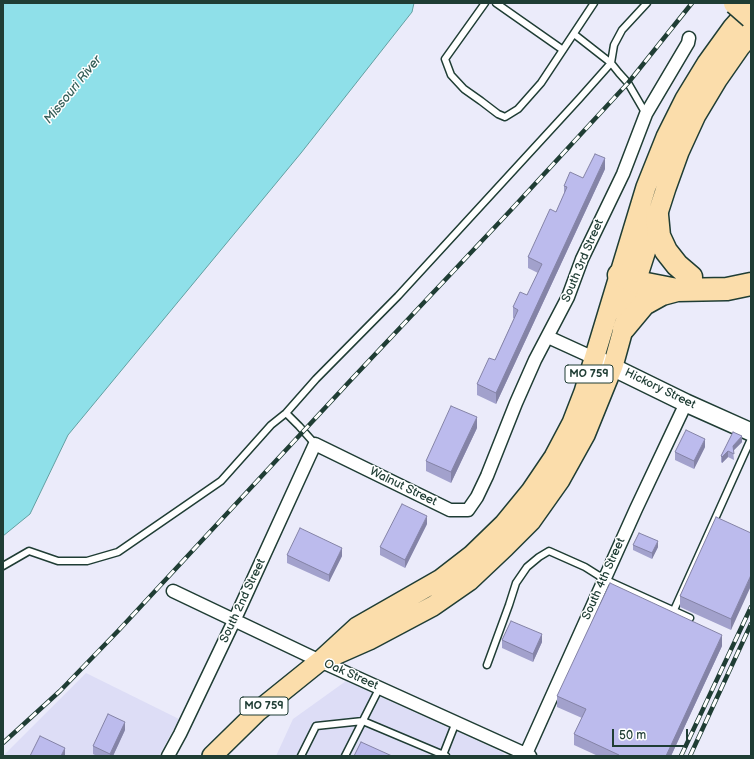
<!DOCTYPE html>
<style>
body{margin:0}
#map{position:relative;width:754px;height:759px;overflow:hidden;background:#ebebfa;font-family:"Balsamiq Sans",sans-serif}
canvas{display:block}
.frame{position:absolute;inset:0;border:4px solid #1f3d34;pointer-events:none}
.scale{position:absolute;left:612px;top:729px;width:76px;height:18px;box-sizing:border-box;border:2px solid #1f3d34;border-top:0;padding-left:5px;font-size:12px;line-height:14px;white-space:nowrap;color:#1f3d34;-webkit-text-stroke:3px #fff;paint-order:stroke}
</style>
<div id="map">
<canvas width="754" height="759"></canvas>
<div class="frame"></div>
<div class="scale">50 m</div>
</div>
<script>
const ctx = document.querySelector('canvas').getContext('2d');
ctx.lineJoin = 'round';
function paint(path, color) { ctx.fillStyle = color; ctx.fill(path, 'evenodd'); }
const poly = rows => new Path2D(rows.map(r => 'M' + r).join(''));
function stroke(path, color, width, dash) { ctx.strokeStyle = color; ctx.lineWidth = width; ctx.lineCap = dash ? 'butt' : 'round'; ctx.setLineDash(dash || []); ctx.stroke(path); }
function drawText(font, color, halo, rows, align = 'center') {
  ctx.font = font + ' "Balsamiq Sans",sans-serif'; ctx.lineWidth = 3; ctx.setLineDash([]); ctx.textBaseline = 'middle'; ctx.strokeStyle = halo; ctx.fillStyle = color; for (const [text, x, y, turn = 0] of rows) {
    ctx.save(); ctx.translate(x, y); ctx.rotate((+turn || 0) * Math.PI / 180); ctx.textAlign = isNaN(turn) ? turn : align; if (halo) ctx.strokeText(text, 0, 0); ctx.fillText(text, 0, 0); ctx.restore();
  }
}
paint(poly([
 [86,673,179,719,159,756,3,756],
 [346,681,502,752,505,756,276,756,293,719]
]), '#ddddf6');
const water = poly([
 [3,3,414,3,412,12,301,153,68,435,30,514,3,536,3,3]
]);
paint(water, '#8fe0e9');
stroke(water, '#629fa1', 1);
const lane = poly([
 [485,3,445,59,451,75,464,89,481,101,498,114,505,117,518,109,541,83,594,3],
 [496,3,563,50],
 [574,34,611,63,619,73,628,83,646,114],
 [286,413,299,426,315,444],
 [3,566,29,551,58,561,87,561,118,552,221,481,271,425,286,413,316,379,398,296,579,99,611,63,614,45,622,30,647,3],
 [674,610,751,439],
 [487,665,509,605,516,583,527,567,539,557,549,551,585,567,604,579,690,618],
 [443,755,456,722],
 [301,756,316,726,363,721,446,756],
 [345,756,380,687]
]);
const street = poly([
 [548,337,594,358],
 [173,591,320,661,530,756],
 [168,756,180,734,234,621,315,444,450,510,468,510,477,497,487,476,516,403,535,360,568,297,582,259,623,174,646,114,688,43,689,38],
 [525,756,636,509,686,403]
]);
const secondary = poly([
 [594,358,686,403,751,432]
]);
const primary = poly([
 [335,655,369,640,433,606,469,581,505,547,531,521,560,480,585,435,613,366,638,275,666,188,679,152,696,115,717,80,740,47,751,34],
 [212,756,258,711,320,661,357,627,441,579,472,555,504,524,531,491,554,457,572,423,584,392,646,187,666,137,685,99,707,63,733,27,751,7]
]);
const highway = poly([
 [657,215,659,236,666,251,677,265,691,277],
 [619,275,636,282,677,290,727,289,751,284],
 [624,328,644,304,662,294,677,290]
]);
stroke(lane, '#1f3d34', 9);
stroke(street, '#1f3d34', 15);
stroke(secondary, '#1f3d34', 20);
stroke(primary, '#1f3d34', 22);
stroke(highway, '#1f3d34', 25);
stroke(lane, '#fff', 6);
stroke(street, '#fff', 12);
stroke(secondary, '#fff', 17);
stroke(primary, '#fbddab', 19);
stroke(highway, '#fbddab', 22);
const rail = poly([
 [3,743,60,691,118,631,349,382,510,211,628,83,692,3],
 [681,756,751,607],
 [690,756,751,624]
]);
stroke(rail, '#1f3d34', 4.5);
stroke(rail, '#fff', 3, [9]);
const highwayBridge = poly([
 [735,3,751,17]
]);
stroke(highwayBridge, '#1f3d34', 25, []);
stroke(highwayBridge, '#fbddab', 22);
paint(poly([
 [605,169,496,404,477,395,477,384,495,360,514,318,513,318,513,307,527,295,538,273,528,268,528,257,556,212,564,194,564,186],
 [477,428,451,483,426,471,426,461],
 [733,432,742,442,733,451,734,460,728,457,722,463,721,462,721,456],
 [705,447,694,469,675,460,675,452],
 [427,524,405,568,380,555,380,547],
 [751,533,731,630,680,607,680,596],
 [633,545,658,547,652,559,633,550],
 [287,555,342,556,329,582,287,563],
 [502,640,542,642,533,662,502,648],
 [722,646,671,756,598,756,574,745,574,734,582,718,557,707,557,696],
 [125,730,113,756,97,756,93,754,93,746]
]), '#a2a1cc');
paint(poly([
 [605,158,605,169,496,404,496,393],
 [477,417,477,428,451,483,451,472],
 [742,436,742,442,733,451,733,446],
 [705,439,705,447,694,469,694,461],
 [728,451,728,457,722,463,722,457],
 [427,516,427,524,405,568,405,560],
 [658,541,658,547,652,559,652,553],
 [342,548,342,556,329,582,329,575],
 [751,575,751,586,731,630,731,619],
 [542,634,542,642,533,662,533,654],
 [722,635,722,646,671,756,666,756],
 [125,722,125,730,113,756,110,756,110,754],
 [65,748,65,756,61,756]
]), '#8483a6');
const building = poly([
 [595,154,605,158,496,393,477,384,489,358,495,360,518,310,513,307,520,292,527,295,542,264,528,257,550,209,556,212,567,187,564,186,570,172,583,178,595,154],
 [451,406,477,417,451,472,426,461,451,406],
 [686,430,705,439,694,461,675,452,686,430],
 [733,432,742,436,733,446,734,454,728,451,722,457,721,456,733,432],
 [402,504,427,516,405,560,380,547,402,504],
 [716,517,751,533,751,575,731,619,680,596,716,517],
 [300,528,342,548,329,575,287,555,300,528],
 [639,533,658,541,652,553,633,545,639,533],
 [610,583,722,635,666,756,619,756,619,755,574,734,586,709,557,696,610,583],
 [511,621,542,634,533,654,502,640,511,621],
 [108,714,125,722,110,754,93,746,108,714],
 [40,736,65,748,61,756,30,756,40,736],
 [361,742,392,756,354,756,361,742]
]);
paint(building, '#bcbbed');
stroke(building, '#8483a6', 1);
for (const [x, y, w] of [
 [589,374,48],
 [264,706,48]
]) { const box = new Path2D(); box.roundRect(x - w / 2, y - 9, w, 18, 3); ctx.fillStyle = '#fff'; ctx.fill(box); stroke(box, '#1f3d34', 1); }
drawText('bold 11px', '#1f3d34', null, [
 ["MO 759",589,374],
 ["MO 759",264,706]
]);
drawText('12px', '#1f3d34', '#fff', [
 ["South 3rd Street",583,261,-67],
 ["Hickory Street",660,389,26],
 ["Walnut Street",403,487,26],
 ["South 4th Street",604,579,-66],
 ["South 2nd Street",243,601,-65],
 ["Oak Street",351,675,24]
]);
drawText('italic 13px', '#355e58', '#fff', [
 ["Missouri River",73,90,-51]
]);
</script>
